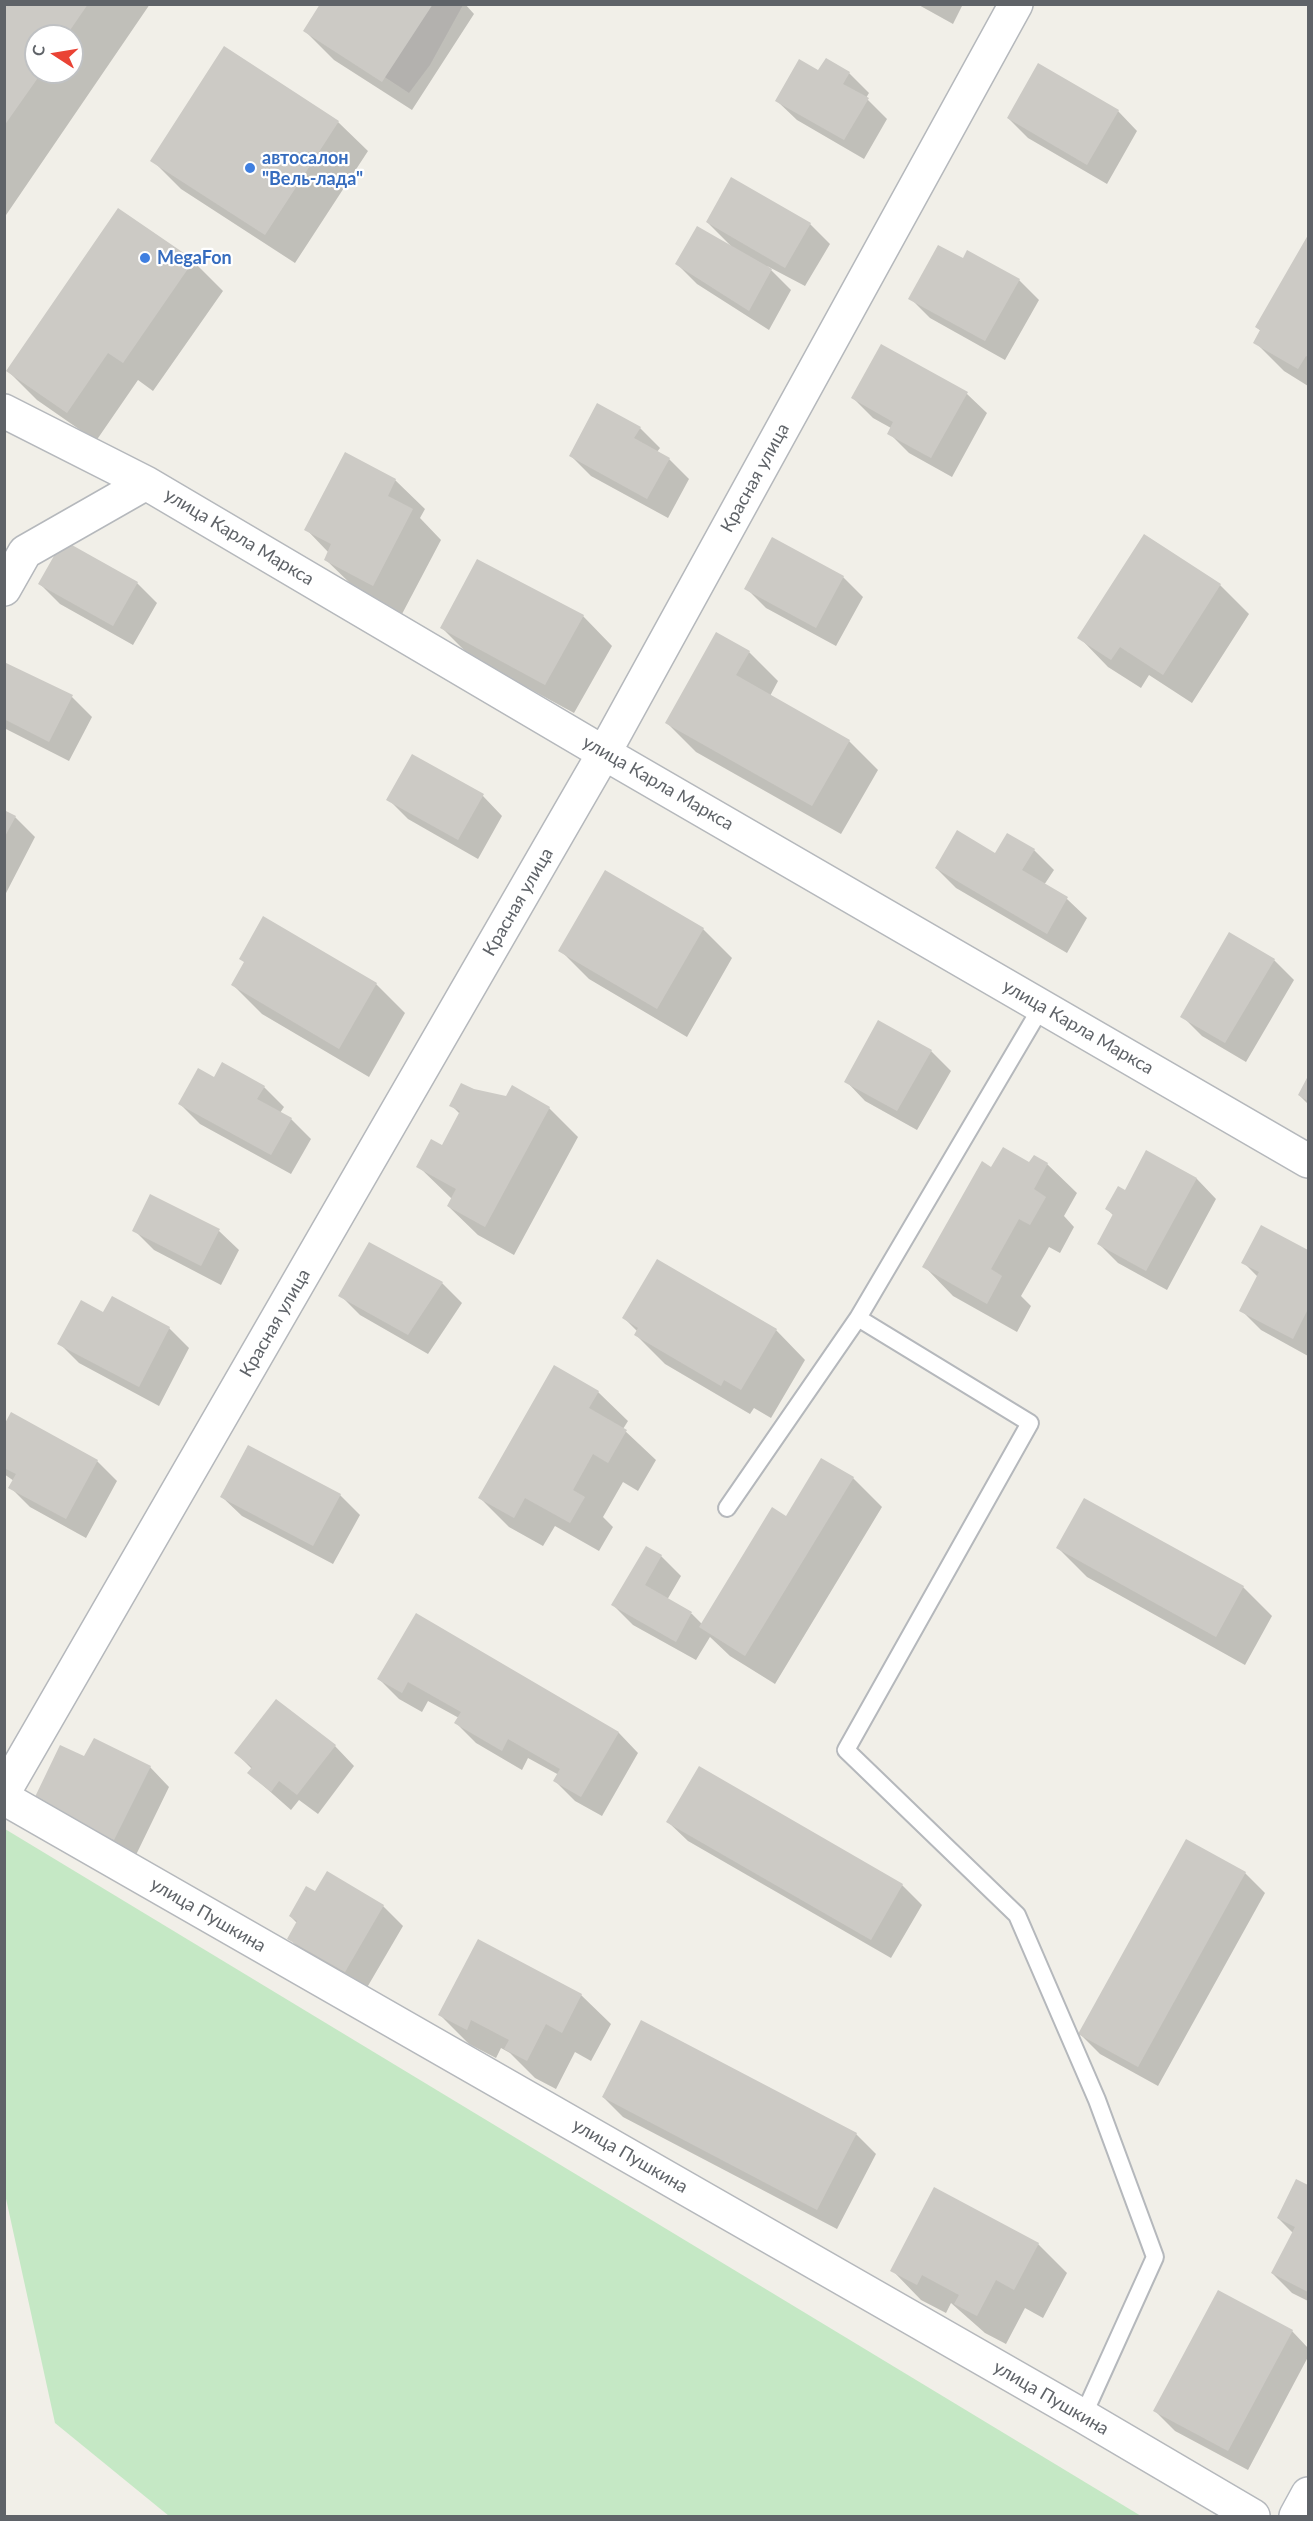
<!DOCTYPE html>
<meta charset="utf-8">
<style>
body{margin:0}
#map{position:relative;width:1313px;height:2521px;overflow:hidden;background:#f1efe8;font-family:Lato,sans-serif}
canvas{display:block}
.frame{position:absolute;inset:0;border:6px solid #5f6368;pointer-events:none}
.north{position:absolute;left:24px;top:24px;width:60px;height:60px;box-sizing:border-box;background:#fff;border:2px solid #bfc1c3;border-radius:50%;rotate:282deg;font-size:16px;font-weight:700;line-height:24px;text-align:center;color:#5f6368}
.north::after{content:'';display:block;margin:auto;width:21px;height:27px;background:#ea4335;clip-path:polygon(50% 0,100% 100%,50% 72%,0 100%)}
</style>
<div id="map">
<canvas width="1313" height="2521"></canvas>
<div class="frame"></div>
<div class="north">С</div>
</div>
<script>
const ctx = document.querySelector('canvas').getContext('2d');
ctx.lineJoin = 'round';
function paint(path, color) { ctx.fillStyle = color; ctx.fill(path, 'evenodd'); }
const poly = rows => new Path2D(rows.map(r => 'M' + r).join(''));
function stroke(path, color, width, dash) { ctx.strokeStyle = color; ctx.lineWidth = width; ctx.lineCap = dash ? 'butt' : 'round'; ctx.setLineDash(dash || []); ctx.stroke(path); }
function drawText(font, color, halo, rows, align = 'center') {
  ctx.font = font + ' Lato,sans-serif'; ctx.lineWidth = 4.5; ctx.setLineDash([]); ctx.textBaseline = 'middle'; ctx.strokeStyle = halo; ctx.fillStyle = color; for (const [text, x, y, turn = 0] of rows) {
    ctx.save(); ctx.translate(x, y); ctx.rotate((+turn || 0) * Math.PI / 180); ctx.textAlign = isNaN(turn) ? turn : align; if (halo) ctx.strokeText(text, 0, 0); ctx.fillText(text, 0, 0); ctx.restore();
  }
}
paint(poly([
 [338,5,463,5,430,65,409,93,319,34]
]), '#e0deda');
paint(poly([
 [4,1829,5,1829,1141,2516,169,2516,55,2423,5,2194]
]), '#c5e8c5');
paint(poly([
 [4,4,150,4,4,218],
 [36,36,72,36,72,72,36,72],
 [322,4,465,4,474,14,412,110,334,60,305,31],
 [917,4,963,4,953,24],
 [819,72,849,73,869,93,866,98,887,119,864,159,797,120,777,101],
 [1118,111,1137,131,1107,184,1028,138,1008,118],
 [338,122,368,151,295,263,181,189,152,160],
 [118,210,193,261,223,291,153,391,138,380,96,441,37,400,8,371],
 [707,222,810,224,830,244,805,286,767,266,791,290,769,330,697,284,677,264,732,247],
 [1308,238,1308,386,1284,371,1255,342,1261,331,1256,327],
 [963,260,1019,280,1039,300,1005,360,930,318,910,298],
 [882,346,967,394,987,413,952,477,909,453,889,433,891,428,873,418,853,398],
 [640,428,660,448,657,452,669,459,689,479,668,518,591,476,571,456],
 [395,480,425,509,420,518,441,540,402,614,355,588,325,559,329,553,306,529],
 [1144,536,1220,585,1249,614,1192,703,1149,675,1141,688,1108,667,1079,637],
 [843,577,863,597,836,646,766,608,746,588],
 [137,583,157,603,133,645,60,604,40,584],
 [583,616,612,646,574,713,471,657,442,628],
 [749,652,778,681,770,696,849,741,878,770,841,834,696,752,666,722],
 [4,664,72,697,92,717,69,761,4,728],
 [483,796,502,816,478,859,408,819,388,799],
 [4,812,15,817,35,837,5,895],
 [1034,850,1054,870,1044,885,1067,899,1087,918,1067,953,956,888,936,868,995,855],
 [605,872,703,929,732,958,687,1037,589,979,560,950],
 [264,918,376,984,405,1013,369,1077,262,1014,233,985,246,963],
 [1274,960,1294,980,1246,1062,1202,1036,1182,1016],
 [931,1051,951,1071,917,1130,865,1101,846,1081],
 [214,1079,264,1087,284,1107,280,1113,291,1119,311,1139,291,1174,200,1124,180,1104],
 [1308,1079,1308,1104,1299,1095],
 [473,1091,549,1108,578,1137,514,1255,478,1235,448,1206,452,1199,418,1166,442,1147,460,1114,451,1105],
 [1147,1152,1197,1179,1216,1199,1167,1290,1118,1263,1099,1244,1114,1216,1107,1209,1125,1192],
 [1034,1157,1047,1164,1077,1193,1064,1216,1074,1227,1060,1253,1049,1247,1021,1296,1031,1306,1017,1332,953,1296,924,1266,992,1169,1030,1164],
 [1262,1227,1308,1252,1308,1356,1261,1330,1241,1310,1258,1277,1243,1262],
 [134,1230,219,1231,239,1250,221,1285,154,1250],
 [442,1283,462,1303,428,1354,360,1315,340,1295],
 [624,1318,776,1330,805,1360,771,1418,754,1408,750,1414,665,1364,636,1335,638,1332],
 [169,1328,189,1348,159,1406,79,1363,59,1343],
 [554,1367,598,1392,628,1421,623,1429,656,1460,638,1491,623,1482,603,1517,613,1527,599,1551,555,1526,543,1546,509,1527,480,1498],
 [4,1428,97,1461,117,1481,86,1538,30,1507,10,1487,14,1481,4,1474],
 [853,1478,882,1507,775,1684,730,1656,710,1637,696,1660,633,1625,613,1605,661,1556,681,1576,667,1600,692,1614,702,1624,787,1518],
 [340,1495,360,1515,333,1564,242,1516,222,1497],
 [1058,1548,1243,1587,1272,1616,1245,1665,1087,1577],
 [416,1615,619,1733,638,1753,602,1816,575,1801,555,1781,559,1775,528,1758,522,1770,476,1743,456,1723,459,1718,428,1701,422,1712,399,1699,379,1679],
 [335,1746,354,1766,318,1814,299,1800,291,1810,249,1773,252,1769,236,1753],
 [85,1758,150,1767,169,1787,134,1859,54,1820],
 [668,1822,902,1885,922,1905,891,1958,688,1841],
 [1245,1873,1265,1893,1158,2086,1100,2054,1080,2034],
 [316,1893,383,1906,403,1926,365,1991,308,1958,289,1938,297,1923,290,1916],
 [581,1995,611,2024,591,2061,575,2052,556,2089,535,2078,510,2053,501,2048,496,2058,469,2044,440,2015],
 [603,2097,856,2134,876,2154,837,2229,623,2117],
 [1297,2181,1308,2187,1308,2301,1292,2293,1272,2273,1293,2233,1278,2218],
 [1038,2244,1067,2273,1043,2318,1025,2308,1006,2344,985,2333,951,2303,946,2313,921,2300,892,2270],
 [1292,2331,1308,2348,1308,2357,1248,2470,1175,2431,1155,2411]
]), '#0003');
paint(poly([
 [4,4,88,4,66,36,36,36,36,72,42,72,4,126],
 [320,4,433,4,382,82,303,31],
 [224,46,339,121,265,235,150,161],
 [826,58,850,72,843,84,869,98,844,140,775,101,799,59,818,70],
 [1038,63,1119,110,1087,165,1007,118],
 [731,177,811,223,785,268,706,222],
 [118,208,194,260,123,363,108,353,67,413,6,371],
 [697,226,772,269,749,311,675,264],
 [1308,235,1308,357,1306,356,1298,369,1253,343,1260,330,1255,327],
 [938,245,963,258,967,250,1020,279,985,341,908,299],
 [881,344,968,392,931,458,887,434,893,422,851,398],
 [597,403,641,427,634,438,670,458,647,499,569,456],
 [345,452,396,479,388,496,413,509,373,586,324,560,331,544,304,530],
 [1144,534,1221,584,1163,675,1120,647,1111,660,1077,638],
 [772,537,844,576,816,628,744,589],
 [63,540,138,582,113,626,38,584],
 [477,559,584,615,545,685,440,628],
 [716,632,750,651,736,675,850,740,812,806,665,723],
 [4,662,73,695,49,742,4,719],
 [412,754,484,794,458,840,386,800],
 [4,810,16,816,4,838],
 [957,830,995,853,1007,833,1035,849,1022,870,1068,897,1047,934,935,868],
 [605,870,704,928,657,1009,558,951],
 [263,916,377,983,339,1049,231,985,244,962,239,959],
 [1229,932,1275,959,1225,1043,1180,1017],
 [878,1020,932,1050,897,1111,844,1082],
 [222,1062,265,1086,257,1099,292,1118,271,1155,178,1104,198,1068,214,1077],
 [1308,1076,1308,1101,1298,1095],
 [461,1083,474,1089,506,1096,512,1085,550,1107,485,1227,447,1206,456,1189,416,1167,431,1139,442,1145,460,1111,449,1106],
 [1003,1147,1029,1162,1034,1155,1048,1163,1034,1189,1046,1197,1030,1225,1019,1219,991,1269,1002,1276,987,1304,922,1267,982,1161,991,1167],
 [1146,1150,1197,1178,1146,1271,1097,1244,1113,1214,1105,1209,1118,1186,1125,1190],
 [150,1194,220,1229,201,1266,132,1231],
 [1261,1225,1308,1250,1308,1309,1293,1339,1239,1311,1259,1272,1241,1263],
 [369,1242,443,1282,408,1335,338,1296],
 [657,1259,777,1329,741,1390,724,1380,721,1386,634,1335,638,1328,622,1318],
 [112,1296,170,1327,139,1387,57,1344,81,1300,103,1312],
 [554,1365,599,1391,589,1408,627,1430,608,1463,593,1454,573,1490,585,1497,570,1523,525,1498,514,1518,478,1498],
 [11,1412,98,1460,66,1519,8,1488,16,1474,4,1468,4,1425],
 [248,1445,341,1494,313,1546,220,1497],
 [821,1458,854,1477,745,1656,699,1627,772,1507,786,1516],
 [1084,1498,1244,1586,1216,1637,1056,1548],
 [646,1546,662,1555,645,1585,692,1612,676,1642,611,1605],
 [416,1613,619,1732,581,1797,553,1781,560,1769,508,1739,502,1751,454,1723,461,1712,408,1682,402,1693,377,1679],
 [276,1699,336,1745,297,1795,279,1781,271,1792,247,1773,252,1767,234,1753],
 [94,1738,151,1766,114,1840,33,1801,60,1745,84,1756],
 [699,1766,903,1884,871,1940,666,1822],
 [1186,1839,1246,1872,1138,2067,1078,2034],
 [327,1871,384,1905,345,1972,287,1939,297,1921,289,1916,306,1886,315,1891],
 [478,1939,582,1994,562,2033,546,2024,527,2061,504,2049,509,2040,471,2020,467,2030,438,2015],
 [641,2020,857,2133,817,2210,602,2097],
 [1296,2179,1308,2185,1308,2292,1271,2273,1295,2227,1277,2218],
 [934,2187,1039,2243,1014,2290,996,2280,977,2316,954,2304,959,2295,922,2275,917,2285,890,2271],
 [1218,2290,1293,2330,1228,2451,1153,2411]
]), '#cccac5');
const service = poly([
 [858,1318,1030,1423,846,1750,1017,1915,1097,2100,1155,2257,1083,2416],
 [727,1508,858,1318,1042,1006]
]);
const minor = poly([
 [4,411,146,483,604,753,1308,1161],
 [4,589,25,552,146,483],
 [4,1792,604,753,1016,4],
 [4,1798,1083,2416,1253,2516]
]);
const secondary = poly([
 [1296,2516,1308,2494]
]);
stroke(service, '#b5b8bc', 20);
stroke(minor, '#b5b8bc', 36);
stroke(secondary, '#b6babf', 36);
stroke(service, '#fff', 16);
stroke(minor, '#fff', 33);
stroke(secondary, '#fff', 33);
for (const [x, y, r, color] of [
 [250,168,6,"#3f7fe0"],
 [145,258,6,"#3f7fe0"]
]) { const dot = new Path2D(); dot.arc(x, y, r, 0, 2 * Math.PI); ctx.fillStyle = color; ctx.fill(dot); stroke(dot, '#fff', 2); }
drawText('bold 18px', '#366cbe', '#fff', [
 ["автосалон",262,158],
 ["\"Вель-лада\"",262,179],
 ["MegaFon",157,258]
], 'left');
drawText('18px', '#5f6368', '#fff', [
 ["Красная улица",755,478,-61],
 ["улица Карла Маркса",239,537,31],
 ["улица Карла Маркса",658,783,30],
 ["Красная улица",518,902,-60],
 ["улица Карла Маркса",1078,1027,30],
 ["Красная улица",275,1323,-60],
 ["улица Пушкина",208,1915,30],
 ["улица Пушкина",630,2156,30],
 ["улица Пушкина",1051,2398,30]
]);
</script>
